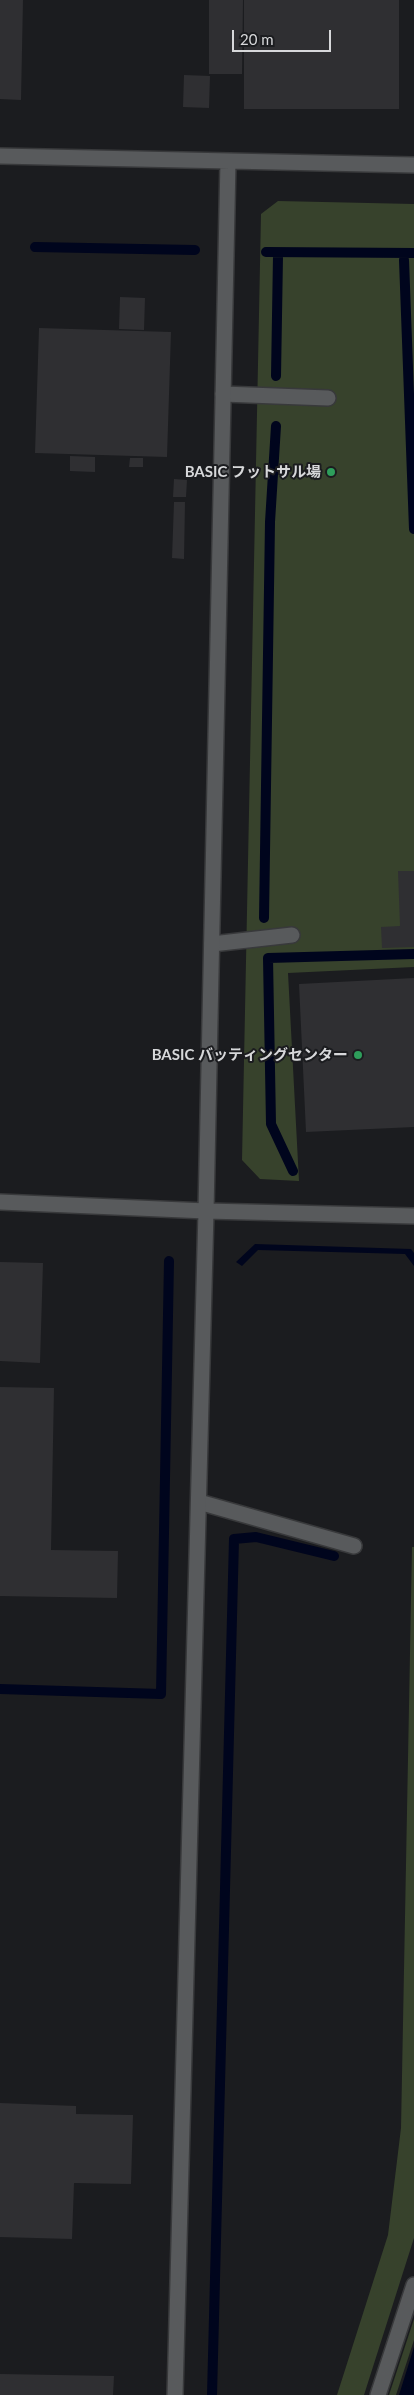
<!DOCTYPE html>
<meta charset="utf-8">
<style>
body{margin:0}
#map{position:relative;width:414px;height:2395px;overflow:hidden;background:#1b1c1f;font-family:Lato,sans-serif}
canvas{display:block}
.scale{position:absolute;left:232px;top:30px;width:99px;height:22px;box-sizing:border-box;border:2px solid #d7d8da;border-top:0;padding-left:6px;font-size:15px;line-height:18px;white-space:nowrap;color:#d7d8da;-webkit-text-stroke:4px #1b1c1f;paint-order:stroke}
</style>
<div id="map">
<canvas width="414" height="2395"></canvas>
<div class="scale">20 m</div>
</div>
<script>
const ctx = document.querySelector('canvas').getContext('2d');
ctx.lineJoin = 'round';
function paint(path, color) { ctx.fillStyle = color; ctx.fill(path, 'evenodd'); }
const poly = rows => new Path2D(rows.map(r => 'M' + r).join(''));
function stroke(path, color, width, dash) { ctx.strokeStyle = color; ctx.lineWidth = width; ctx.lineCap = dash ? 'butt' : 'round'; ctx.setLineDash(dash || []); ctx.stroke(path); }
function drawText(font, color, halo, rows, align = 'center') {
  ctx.font = font + ' Lato,"Noto Sans JP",sans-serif'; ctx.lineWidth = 4; ctx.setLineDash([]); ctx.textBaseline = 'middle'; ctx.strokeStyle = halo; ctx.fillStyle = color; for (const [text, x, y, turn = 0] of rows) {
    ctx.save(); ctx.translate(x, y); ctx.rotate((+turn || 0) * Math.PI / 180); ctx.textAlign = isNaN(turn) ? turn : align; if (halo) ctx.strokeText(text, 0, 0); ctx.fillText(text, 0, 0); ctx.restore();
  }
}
paint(poly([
 [278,201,414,204,414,967,288,973,299,1181,260,1179,242,1160,261,214],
 [412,1547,414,1547,414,2238,364,2395,337,2395,388,2235,401,2128],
 [414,2319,414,2340,396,2395,389,2395]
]), '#37422c');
paint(poly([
 [255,1244,411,1249,414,1253,414,1266,405,1254,258,1250,242,1266,236,1262],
 [414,2347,414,2395,399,2395]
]), '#00051d');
stroke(poly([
 [35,247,195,250],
 [266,252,414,253],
 [404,260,414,529],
 [276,376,278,256],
 [264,918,270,522,276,426],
 [293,1171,271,1124,268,958,414,954],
 [0,1689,161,1694,169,1261],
 [212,2395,234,1539,256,1537,334,1556]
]), '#00051d', 10);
paint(poly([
 [0,0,23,0,21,100,0,99],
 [209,0,243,0,242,74,209,74],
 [244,0,399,0,399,109,244,109],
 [184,75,210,76,209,108,183,107],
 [120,297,145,298,144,330,119,329],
 [39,328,171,332,167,457,35,453],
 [70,456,95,457,95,472,70,471],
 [130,458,143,458,143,467,129,467],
 [174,479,187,480,186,497,173,497],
 [174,502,185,502,184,559,172,558],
 [398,871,414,871,414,947,382,948,381,927,400,926],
 [414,978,414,1127,306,1132,299,984],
 [0,1262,43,1263,40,1363,0,1361],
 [0,1387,54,1388,51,1550,118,1551,117,1598,0,1596],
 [0,2103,76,2106,76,2114,133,2115,131,2184,74,2183,72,2239,0,2237],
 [0,2374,114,2376,113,2395,0,2395]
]), '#2f2f32');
const service = poly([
 [223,394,328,398],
 [212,944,292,935],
 [199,1502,354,1546]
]);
const minor = poly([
 [378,2395,414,2285]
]);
const tertiary = poly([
 [0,156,414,165],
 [0,1202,206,1211,414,1216],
 [175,2395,206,1211,228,161]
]);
stroke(service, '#38393b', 18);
stroke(minor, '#38393b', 18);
stroke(tertiary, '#38393b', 18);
stroke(service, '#585a5c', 15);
stroke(minor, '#585a5c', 15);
stroke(tertiary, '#585a5c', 15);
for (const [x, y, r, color] of [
 [331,472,5,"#2e9e5b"],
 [358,1055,5,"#2e9e5b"]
]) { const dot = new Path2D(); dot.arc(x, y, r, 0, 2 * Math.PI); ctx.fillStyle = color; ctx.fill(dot); stroke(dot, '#1b1c1f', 2); }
drawText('bold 15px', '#d7d8da', '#1b1c1f', [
 ["BASIC フットサル場",321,472],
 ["BASIC バッティングセンター",348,1055]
], 'right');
</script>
